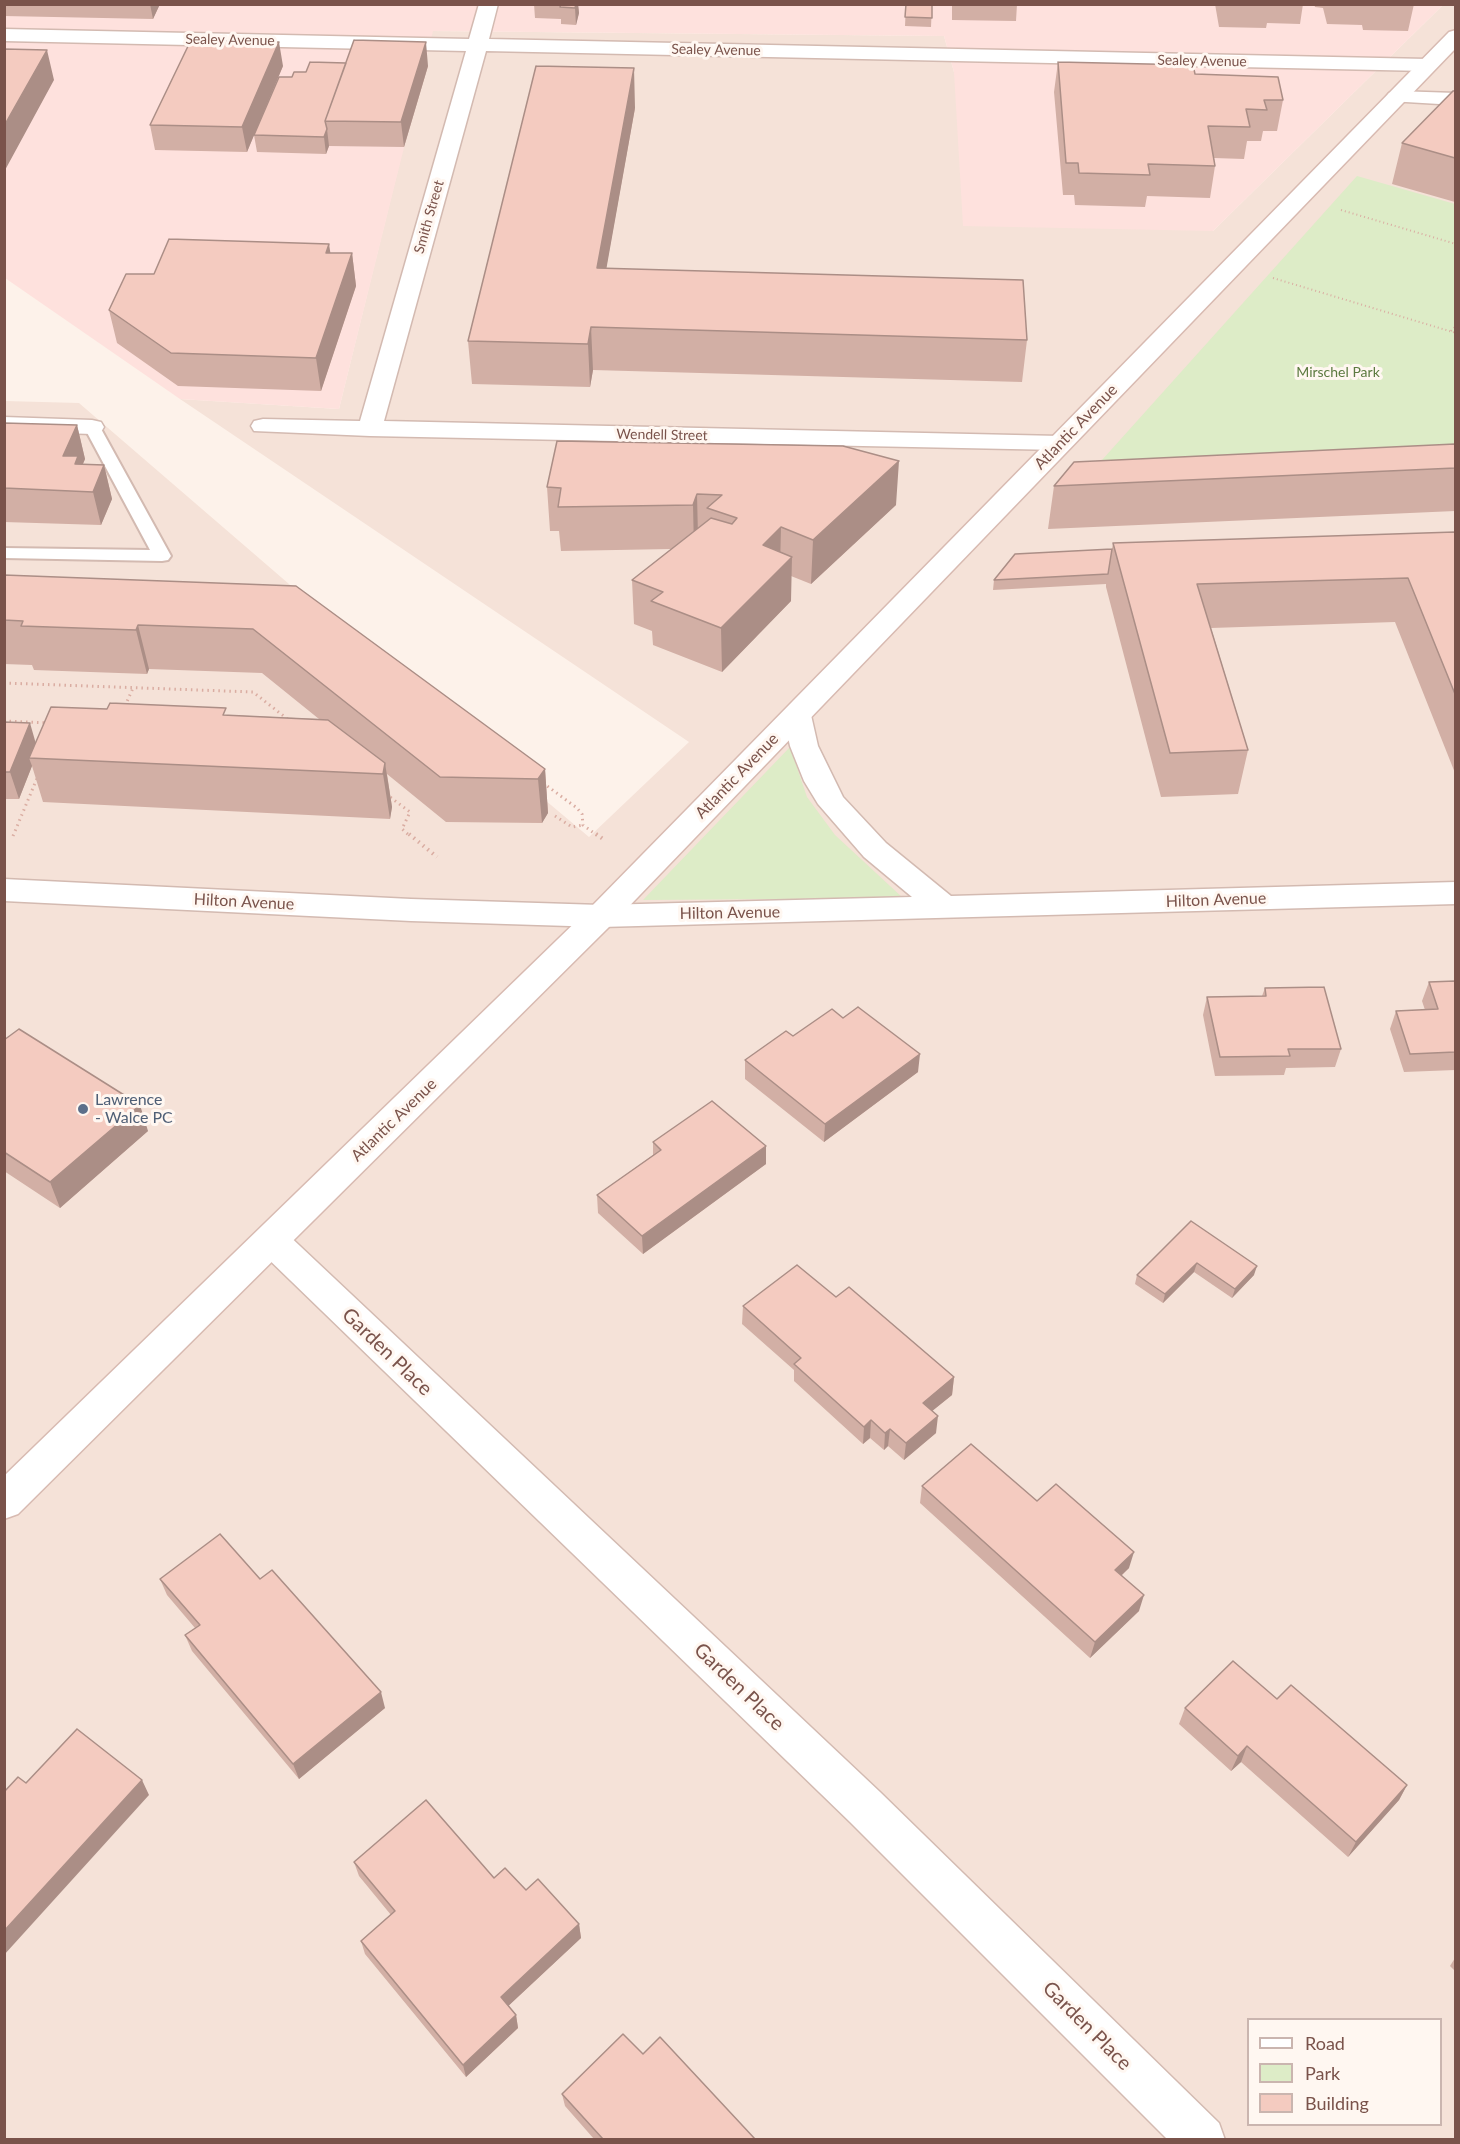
<!DOCTYPE html>
<style>
body{margin:0}
#map{position:relative;width:1460px;height:2144px;overflow:hidden;background:#fdf2ea;font-family:Lato,sans-serif}
canvas{display:block}
.frame{position:absolute;inset:0;border:6px solid #7a534b;pointer-events:none}
.legend{position:absolute;left:1247px;top:2018px;width:195px;height:108px;box-sizing:border-box;background:#fff7f1;border:2px solid #cab5af;margin:0;padding:8px 10px;list-style:none;font-size:18px;color:#7a534b}
.legend li{display:flex;align-items:center;gap:12px;height:30px}
.legend b{width:30px;border:2px solid #cab5af}
</style>
<div id="map">
<canvas width="1460" height="2144"></canvas>
<div class="frame"></div>
<ul class="legend">
<li><b style="height:8px;background:#fff"></b>Road</li>
<li><b style="height:16px;background:#ddecc7"></b>Park</li>
<li><b style="height:16px;background:#f4cbc0"></b>Building</li>
</ul>
</div>
<script>
const ctx = document.querySelector('canvas').getContext('2d');
ctx.lineJoin = 'round';
function paint(path, color) { ctx.fillStyle = color; ctx.fill(path, 'evenodd'); }
const poly = rows => new Path2D(rows.map(r => 'M' + r).join(''));
function stroke(path, color, width, dash) { ctx.strokeStyle = color; ctx.lineWidth = width; ctx.lineCap = dash ? 'butt' : 'round'; ctx.setLineDash(dash || []); ctx.stroke(path); }
function drawText(font, color, halo, rows, align = 'center') {
  ctx.font = font + ' Lato,sans-serif'; ctx.lineWidth = 6; ctx.setLineDash([]); ctx.textBaseline = 'middle'; ctx.strokeStyle = halo; ctx.fillStyle = color; for (const [text, x, y, turn = 0] of rows) {
    ctx.save(); ctx.translate(x, y); ctx.rotate((+turn || 0) * Math.PI / 180); ctx.textAlign = isNaN(turn) ? turn : align; if (halo) ctx.strokeText(text, 0, 0); ctx.fillText(text, 0, 0); ctx.restore();
  }
}
paint(poly([
 [1443,5,1455,5,1455,2139,5,2140,5,401,79,403,318,609,589,837,689,742,180,399,339,409,432,31,944,36,954,72,1213,231],
 [1248,2020,1440,2020,1440,2124,1248,2124]
]), '#f5e2d8');
paint(poly([
 [5,5,1443,5,1213,231,963,226,954,72,944,36,433,31,339,409,180,399,5,278]
]), '#fee1dd');
paint(poly([
 [1357,176,1455,204,1455,484,1067,499],
 [790,747,807,797,835,835,903,898,643,900]
]), '#ddecc7');
const lane = poly([
 [92,422,100,427,171,556,168,560,162,561,4,558,4,548,150,550,84,427,92,422]
]);
const street = poly([
 [479,4,498,4,489,39,1427,59,1434,61,1437,65,1434,69,1427,71,486,51,384,421,1060,436,1069,438,1072,443,1069,448,1060,450,370,436,254,431,251,426,254,421,263,419,360,421,466,51,4,41,4,29,469,39,479,4],
 [1396,91,1456,93,1456,105,1389,101,1386,97,1389,93,1396,91],
 [4,417,92,420,101,422,104,427,101,432,92,434,4,431,4,417],
 [797,706,807,708,811,715,818,746,843,797,886,843,951,896,1456,882,1456,904,601,927,411,921,4,901,4,879,411,899,601,905,912,897,864,857,818,804,804,781,790,746,783,715,787,708,797,706],
 [271,1226,283,1230,880,1792,1219,2123,1225,2140,1168,2140,850,1822,259,1250,253,1240,259,1230,271,1226]
]);
const secondary = poly([
 [1456,30,1456,48,612,924,18,1514,4,1519,4,1476,590,908,1449,32,1456,30]
]);
stroke(lane, '#d3bab1', 4);
stroke(street, '#d3bab1', 3);
stroke(secondary, '#d8bab1', 3);
stroke(poly([
 [1341,210,1456,244],
 [1273,278,1456,333],
 [1451,331,1456,326]
]), '#daada2', 2, [1, 3]);
stroke(poly([
 [4,683,253,692,290,721],
 [125,706,133,688],
 [4,721,49,723],
 [543,783,577,808,582,814,583,825,598,836],
 [386,794,410,812,402,829,410,836],
 [555,816,572,827,583,825],
 [13,836,38,776]
]), '#daada2', 3, [1.5, 4]);
stroke(poly([
 [409,834,437,857],
 [596,834,603,839]
]), '#daada2', 4, [1.5, 4.5]);
paint(lane, '#fff');
paint(street, '#fff');
paint(secondary, '#fff');
paint(poly([
 [4,4,160,4,153,19,4,16],
 [534,4,578,4,579,13,576,25,561,24,561,19,535,18],
 [906,4,932,4,931,27,905,26],
 [952,4,1017,4,1016,21,952,20],
 [1215,4,1303,4,1300,24,1267,23,1266,28,1219,27],
 [1314,4,1414,4,1408,31,1363,30,1362,25,1327,24,1323,8,1315,7],
 [1058,62,1195,74,1283,100,1277,131,1263,131,1261,141,1247,141,1244,159,1214,158,1215,166,1210,198,1147,196,1145,207,1075,205,1074,195,1063,195,1054,92],
 [283,66,259,122,292,77,428,66,404,147,329,146,326,154,257,152,254,135,247,152,155,150,150,125],
 [1455,91,1455,202,1392,184,1402,143],
 [635,108,606,268,1027,340,1022,382,593,370,590,387,472,384,468,341],
 [330,253,352,253,356,286,321,391,178,386,117,343,109,310,154,274],
 [4,423,77,425,85,459,83,464,104,465,112,499,101,525,4,522],
 [557,441,896,505,811,584,791,576,791,601,722,672,653,645,652,631,634,624,632,580,671,549,561,551,559,531,550,531,547,487],
 [1455,444,1455,511,1048,529,1054,486],
 [1455,532,1455,773,1395,622,1211,628,1248,750,1238,794,1161,797,1106,587,1106,584,993,590,994,580,1112,549,1113,543],
 [4,575,296,586,545,769,548,813,542,823,446,822,387,774,392,807,390,819,43,802,32,766,19,799,4,799,4,722,36,743,227,715,319,719,262,673,149,669,147,674,34,670,32,665,4,664],
 [1455,981,1455,1070,1404,1072,1390,1029,1396,1011,1425,1010,1422,1001,1429,982],
 [1265,988,1341,1049,1335,1067,1286,1068,1284,1075,1215,1076,1203,1015,1207,997,1262,996],
 [843,1018,918,1072,824,1142,745,1079,745,1060],
 [4,1040,148,1131,60,1208,4,1171],
 [653,1142,766,1164,643,1254,598,1213,597,1195,653,1155],
 [1191,1221,1254,1275,1232,1298,1194,1272,1163,1303,1135,1284,1137,1275],
 [743,1306,954,1377,952,1395,932,1411,936,1433,904,1460,888,1446,884,1450,870,1438,863,1444,794,1381,794,1370,742,1324],
 [922,1486,1037,1501,1129,1568,1122,1575,1139,1611,1090,1658,920,1503],
 [160,1579,260,1579,385,1708,299,1779,192,1651,185,1635,195,1628,167,1595],
 [1277,1699,1407,1785,1399,1800,1348,1857,1241,1762,1231,1771,1179,1724,1185,1708],
 [354,1862,494,1878,526,1890,579,1924,581,1938,508,2006,516,2015,518,2028,466,2077,365,1954,361,1941,391,1915,359,1876],
 [1455,1958,1455,1971,1450,1966],
 [643,2054,755,2139,594,2139,565,2106,562,2094]
]), '#d2afa5');
paint(poly([
 [150,4,160,4,153,19],
 [576,4,578,4,579,13,576,25,575,8],
 [279,42,283,66,247,152,242,127],
 [426,42,428,66,404,147,401,122],
 [47,50,54,80,4,172,4,126],
 [634,68,635,108,599,310,597,268],
 [327,129,329,146,326,154,324,137],
 [329,244,334,276,326,253],
 [352,253,356,286,321,391,316,358],
 [591,327,593,370,590,387,588,344],
 [77,425,85,459,81,468,63,456],
 [899,461,896,505,811,584,813,540],
 [104,465,112,499,101,525,93,492],
 [697,494,698,537,694,549,693,505],
 [781,527,780,569,792,557,791,601,722,672,721,628,763,545],
 [138,625,149,669,147,674,136,630],
 [30,723,38,751,29,758,32,766,19,799,10,772],
 [385,763,392,807,390,819,383,774],
 [545,769,548,813,542,823,538,779],
 [920,1054,918,1072,824,1142,825,1124],
 [140,1105,148,1131,60,1208,50,1182],
 [766,1146,766,1164,643,1254,642,1236],
 [1197,1263,1194,1272,1163,1303,1165,1294],
 [1257,1266,1254,1275,1232,1298,1235,1289],
 [954,1377,952,1395,921,1420,923,1403],
 [938,1416,936,1433,904,1460,906,1443],
 [871,1420,870,1438,863,1444,864,1427],
 [890,1429,888,1446,884,1450,885,1433],
 [1134,1552,1129,1568,1110,1586,1115,1570],
 [1144,1595,1139,1611,1090,1658,1095,1642],
 [381,1692,385,1708,299,1779,293,1764],
 [1247,1746,1241,1762,1231,1771,1238,1756],
 [142,1780,149,1795,4,1955,4,1931],
 [1407,1785,1399,1800,1348,1857,1356,1842],
 [579,1924,581,1938,504,2010,501,1997],
 [516,2015,518,2028,466,2077,463,2065]
]), '#ab8e86');
const building = poly([
 [561,4,576,4,575,8,560,7,561,4],
 [906,4,932,4,932,18,905,17,906,4],
 [191,40,279,42,242,127,150,125,191,40],
 [354,40,426,42,401,122,325,121,354,40],
 [4,49,47,50,4,126,4,49],
 [310,62,346,63,325,121,327,129,324,137,254,135,279,77,292,77,294,72,306,72,310,62],
 [1058,62,1193,65,1195,74,1278,77,1283,100,1264,100,1267,110,1246,109,1250,127,1208,126,1215,166,1148,164,1150,175,1079,173,1078,163,1066,163,1058,62],
 [536,66,634,68,597,268,1023,280,1027,340,591,327,588,344,468,341,536,66],
 [1453,91,1455,91,1455,158,1402,143,1453,91],
 [169,239,329,244,326,253,352,253,316,358,171,353,109,310,126,274,154,274,169,239],
 [4,423,77,425,63,456,78,456,75,464,104,465,93,492,4,488,4,423],
 [557,441,843,446,899,461,813,540,781,527,763,545,792,557,721,628,651,601,663,592,632,580,711,518,732,524,737,518,707,508,722,495,697,494,693,505,558,507,561,488,547,487,557,441],
 [1455,444,1455,468,1054,486,1074,462,1455,444],
 [1455,532,1455,694,1408,578,1197,584,1248,750,1170,753,1113,543,1455,532],
 [1112,549,1108,574,994,580,1015,554,1112,549],
 [4,575,296,586,545,769,538,779,440,777,253,629,138,625,136,630,21,626,23,621,4,620,4,575],
 [110,703,226,708,223,715,328,720,385,763,383,774,29,758,51,707,107,709,110,703],
 [4,722,30,723,10,772,4,772,4,722],
 [1455,981,1455,1052,1410,1054,1396,1011,1438,1009,1429,982,1455,981],
 [1324,987,1341,1049,1288,1049,1290,1056,1220,1057,1207,997,1266,996,1265,988,1324,987],
 [858,1007,920,1054,825,1124,745,1060,786,1031,793,1036,832,1009,843,1018,858,1007],
 [19,1029,140,1105,50,1182,4,1152,4,1040,19,1029],
 [712,1101,766,1146,642,1236,597,1195,661,1150,653,1142,712,1101],
 [1191,1221,1257,1266,1235,1289,1197,1263,1165,1294,1137,1275,1191,1221],
 [797,1265,836,1297,849,1287,954,1377,923,1403,938,1416,906,1443,890,1429,885,1433,871,1420,864,1427,794,1364,801,1358,743,1306,797,1265],
 [971,1444,1037,1501,1056,1484,1134,1552,1115,1570,1144,1595,1095,1642,922,1486,971,1444],
 [220,1534,260,1579,272,1570,381,1692,293,1764,185,1635,200,1625,160,1579,220,1534],
 [1233,1661,1277,1699,1291,1685,1407,1785,1356,1842,1247,1746,1238,1756,1185,1708,1233,1661],
 [77,1729,142,1780,4,1931,4,1792,18,1777,26,1783,77,1729],
 [426,1800,494,1878,505,1868,526,1890,538,1879,579,1924,501,1997,516,2015,463,2065,361,1941,395,1911,354,1862,426,1800],
 [623,2034,643,2054,660,2037,755,2139,603,2139,562,2094,623,2034]
]);
paint(building, '#f4cbc0');
stroke(building, '#ab8e86', 1.5);
for (const [x, y, r, color] of [
 [83,1109,6,"#5c6f8a"]
]) { const dot = new Path2D(); dot.arc(x, y, r, 0, 2 * Math.PI); ctx.fillStyle = color; ctx.fill(dot); stroke(dot, '#fff7f1', 2); }
drawText('14px', '#7a534b', '#fff7f1', [
 ["Sealey Avenue",230,40,1],
 ["Sealey Avenue",716,50,1],
 ["Sealey Avenue",1202,61,1],
 ["Smith Street",429,217,-74],
 ["Wendell Street",662,435,1]
]);
drawText('14px', '#5c7a40', '#fff7f1', [
 ["Mirschel Park",1338,372]
]);
drawText('16px', '#7a534b', '#fff7f1', [
 ["Atlantic Avenue",1076,427,-46],
 ["Atlantic Avenue",737,776,-46],
 ["Hilton Avenue",1216,900,-2],
 ["Hilton Avenue",244,902,3],
 ["Hilton Avenue",730,913,-1],
 ["Atlantic Avenue",394,1120,-44]
]);
drawText('16px', '#4e5e75', '#fff7f1', [
 ["Lawrence",95,1100],
 ["- Walce PC",95,1118]
], 'left');
drawText('20px', '#7a534b', '#fff7f1', [
 ["Garden Place",387,1352,44],
 ["Garden Place",739,1687,44],
 ["Garden Place",1087,2026,45]
]);
</script>
